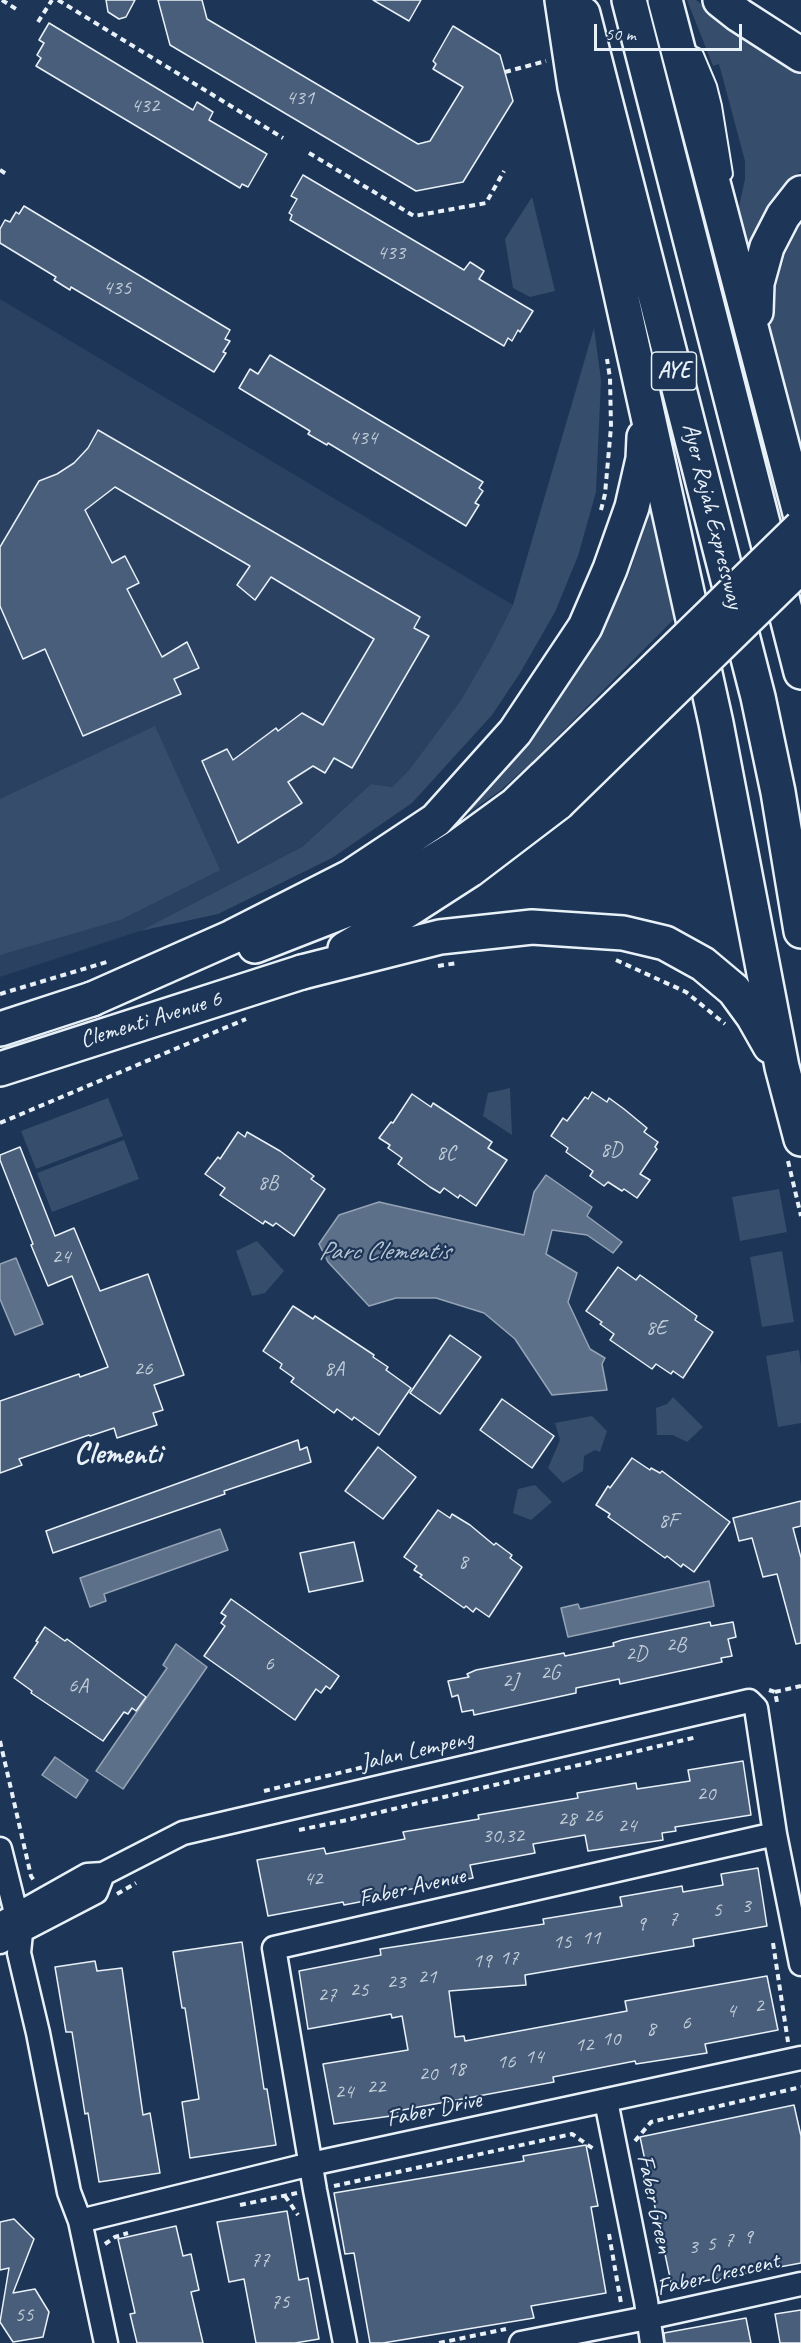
<!DOCTYPE html>
<html>
<head>
<meta charset="utf-8">
<style>
	body { margin:0 }
	#map { position:relative; width:801px; height:2343px; overflow:hidden; background:#1d3557; font-family:Caveat,sans-serif }
	canvas { display:block }
	.scale { position:absolute; left:594px; top:24px; width:148px; height:27px; box-sizing:border-box; border:3px solid #e8f1f8; border-top:0; padding-left:8px; font-size:18px; line-height:21px; white-space:nowrap; color:#e8f1f8; -webkit-text-stroke:4px #1d3557; paint-order:stroke }
</style>
</head>
<body>
<div id="map">
<canvas width="801" height="2343"></canvas>
<div class="scale">50 m</div>
</div>
<script>
const ctx = document.querySelector('canvas').getContext('2d');
ctx.lineJoin = 'round';
function fillPath(path, color) { ctx.fillStyle = color; ctx.fill(path, 'evenodd'); }
const poly = rows => new Path2D(rows.map(r => 'M' + r).join(''));
function strokePath(path, color, width, dash) { ctx.strokeStyle = color; ctx.lineWidth = width; ctx.lineCap = dash ? 'butt' : 'round'; ctx.setLineDash(dash || []); ctx.stroke(path); }
function label(font, color, halo, rows, align = 'center') {
  ctx.font = font + ' Caveat,sans-serif'; ctx.lineWidth = 4.5; ctx.setLineDash([]); ctx.textBaseline = 'middle'; ctx.strokeStyle = halo; ctx.fillStyle = color; for (const [text, x, y, turn = 0] of rows) {
    ctx.save(); ctx.translate(x, y); ctx.rotate((+turn || 0) * Math.PI / 180); ctx.textAlign = isNaN(turn) ? turn : align; if (halo) ctx.strokeText(text, 0, 0); ctx.fillText(text, 0, 0); ctx.restore();
  }
}
fillPath(poly([
	[0,299,513,605,491,648,461,700,409,770,392,787,371,784,302,847,140,931,0,977]
]), '#2a4162');
fillPath(poly([
	[687,0,696,0,730,29,801,74,801,171,788,182,769,207,745,254,738,225,739,207,745,179,745,161,719,64,713,66],
	[532,197,555,291,530,297,513,288,505,239],
	[801,223,801,460,770,333,773,293,785,255],
	[594,328,601,380,596,492,578,556,555,612,520,673,492,715,412,803,332,858,218,914,140,931,302,847,371,784,392,787,409,770,461,700,491,648,513,605],
	[651,501,675,618,535,759,501,790,445,829,596,638,627,580,647,522],
	[155,726,220,870,120,920,0,955,0,799],
	[510,1088,512,1135,483,1116,488,1093],
	[108,1098,123,1136,36,1169,21,1131],
	[124,1140,139,1179,52,1212,37,1173],
	[779,1189,787,1232,740,1241,732,1197],
	[257,1241,284,1271,265,1293,252,1296,236,1251],
	[782,1251,794,1322,762,1327,750,1257],
	[799,1350,801,1366,801,1423,778,1427,766,1356],
	[673,1397,703,1427,687,1442,673,1435,657,1435,656,1408,667,1404],
	[592,1416,607,1431,600,1452,595,1450,584,1456,583,1471,563,1483,548,1468,560,1440,555,1423],
	[535,1485,552,1502,531,1520,513,1513,518,1489]
]), '#374d6c');
const water = poly([
	[546,1175,592,1207,587,1216,622,1242,613,1253,587,1235,552,1230,546,1254,577,1273,568,1302,590,1349,605,1358,602,1364,607,1390,552,1395,515,1339,484,1313,436,1298,396,1298,369,1306,328,1262,319,1244,339,1215,379,1202,524,1235,534,1192,546,1175],
	[16,1258,43,1324,15,1335,0,1299,0,1264,16,1258],
	[220,1529,228,1550,104,1594,106,1601,90,1607,80,1578,220,1529],
	[709,1581,714,1606,568,1637,561,1608,578,1604,580,1609,709,1581],
	[176,1644,207,1667,123,1789,96,1771,167,1668,163,1665,176,1644],
	[55,1757,88,1780,76,1798,42,1775,55,1757]
]);
fillPath(water, '#5d7089');
strokePath(water, '#95a4b5', 1.5);
const building = poly([
	[106,0,135,0,126,17,119,19,108,12,106,0],
	[158,0,202,0,207,19,418,144,430,141,463,87,433,69,436,64,433,61,453,26,500,55,513,101,463,182,416,191,170,45,158,0],
	[373,0,421,0,409,21,373,0],
	[49,23,193,110,197,102,213,112,209,120,267,154,248,187,242,184,240,188,36,66,41,58,37,55,44,43,39,40,49,23],
	[303,175,464,270,470,262,484,271,479,279,533,311,520,332,518,330,512,341,508,338,504,346,290,220,292,215,289,213,297,199,291,196,303,175],
	[24,206,230,330,225,339,230,341,223,352,226,353,214,372,71,287,70,290,54,280,56,277,0,243,0,229,5,220,10,222,16,212,19,214,24,206],
	[270,355,483,482,479,488,483,491,475,503,479,505,466,526,328,443,327,445,308,434,310,431,239,388,250,369,258,374,270,355],
	[98,430,420,617,414,628,429,636,352,768,334,758,325,773,313,766,288,782,302,803,238,843,202,761,227,749,233,760,276,728,278,731,302,713,323,725,374,639,271,577,255,600,237,585,250,566,115,487,85,510,112,563,125,556,139,583,127,589,162,657,187,642,199,668,174,679,181,694,83,736,45,649,23,659,0,606,0,547,39,481,57,474,74,463,88,448,98,430],
	[592,1092,607,1102,609,1098,624,1109,647,1128,644,1132,658,1142,655,1147,657,1149,640,1174,650,1180,637,1198,624,1189,622,1191,608,1182,604,1186,590,1176,593,1171,566,1152,568,1148,551,1136,563,1118,567,1121,585,1097,588,1099,592,1092],
	[412,1094,431,1107,433,1103,492,1142,488,1148,507,1160,476,1206,460,1195,458,1198,444,1188,440,1193,430,1187,398,1164,402,1158,388,1148,390,1145,379,1138,391,1122,393,1123,412,1094],
	[238,1132,245,1137,247,1132,280,1151,314,1176,311,1179,325,1189,294,1236,276,1223,273,1226,265,1221,263,1224,220,1195,225,1188,205,1174,218,1157,220,1159,238,1132],
	[20,1147,55,1236,74,1228,100,1291,148,1274,184,1375,154,1385,163,1410,153,1413,157,1425,117,1438,114,1428,90,1436,89,1435,19,1459,22,1465,0,1473,0,1401,79,1374,80,1377,108,1367,72,1276,48,1286,31,1245,33,1244,0,1160,0,1155,20,1147],
	[618,1267,636,1280,640,1275,697,1316,695,1320,713,1332,683,1378,673,1371,671,1374,656,1364,652,1369,610,1340,614,1334,600,1324,602,1322,586,1311,618,1267],
	[293,1306,313,1319,315,1316,374,1355,373,1357,388,1367,386,1370,411,1388,379,1435,354,1417,352,1420,337,1409,334,1413,291,1382,294,1378,280,1368,282,1364,263,1351,293,1306],
	[450,1335,481,1357,440,1414,410,1393,450,1335],
	[502,1399,554,1436,532,1468,480,1430,502,1399],
	[298,1440,300,1450,307,1447,311,1462,224,1491,225,1494,53,1553,46,1531,298,1440],
	[378,1447,416,1477,383,1519,345,1491,378,1447],
	[632,1458,650,1470,651,1468,660,1473,662,1471,730,1522,694,1572,683,1564,681,1567,667,1556,665,1558,608,1517,610,1514,596,1505,608,1486,610,1488,632,1458],
	[801,1501,801,1526,793,1528,801,1558,801,1643,796,1644,777,1574,763,1577,752,1538,739,1541,733,1518,801,1501],
	[438,1510,450,1518,452,1514,470,1525,494,1545,496,1543,512,1555,510,1558,522,1567,489,1617,476,1608,473,1612,466,1606,464,1608,420,1577,422,1575,414,1570,417,1566,404,1557,438,1510],
	[354,1542,363,1581,309,1592,300,1553,354,1542],
	[231,1599,339,1676,330,1689,326,1686,321,1693,316,1689,295,1720,204,1656,225,1626,221,1623,226,1616,221,1613,231,1599],
	[710,1622,711,1626,733,1622,736,1637,728,1639,732,1656,721,1658,722,1662,620,1684,619,1679,576,1688,576,1693,474,1715,473,1710,462,1712,458,1695,452,1697,448,1681,469,1677,467,1674,476,1670,564,1653,565,1656,614,1646,613,1643,622,1640,710,1622],
	[45,1627,65,1641,67,1639,146,1697,136,1711,132,1708,128,1714,124,1712,103,1741,31,1693,32,1691,14,1678,38,1642,36,1641,45,1627],
	[743,1761,751,1815,675,1827,676,1831,662,1833,663,1840,588,1851,585,1835,533,1844,535,1853,470,1865,473,1878,400,1891,400,1894,344,1905,343,1902,268,1916,257,1860,324,1848,326,1854,405,1839,403,1832,479,1819,478,1815,578,1798,577,1793,636,1783,637,1789,690,1781,688,1770,743,1761],
	[758,1868,767,1926,693,1939,694,1946,525,1975,526,1985,449,1991,455,2037,464,2036,465,2041,627,2011,625,2001,767,1976,778,2030,705,2044,707,2053,636,2064,635,2061,553,2077,554,2082,397,2111,398,2115,334,2124,323,2064,408,2050,402,2016,392,2018,391,2014,308,2029,299,1971,381,1955,380,1949,544,1924,543,1919,622,1906,620,1897,682,1886,683,1892,723,1885,721,1874,758,1868],
	[242,1942,264,2089,267,2089,276,2145,190,2158,182,2102,199,2099,185,2008,182,2008,173,1952,242,1942],
	[95,1961,97,1971,122,1968,143,2115,150,2113,160,2173,99,2182,88,2113,85,2114,72,2032,66,2032,55,1967,95,1961],
	[794,2105,801,2136,801,2263,672,2287,640,2137,794,2105],
	[586,2145,598,2206,591,2207,606,2293,531,2306,534,2318,383,2343,370,2343,354,2253,345,2254,334,2193,524,2161,523,2156,586,2145],
	[287,2211,299,2280,308,2278,319,2339,295,2343,256,2343,244,2279,229,2282,217,2222,287,2211],
	[14,2219,34,2239,13,2293,35,2289,49,2312,43,2337,13,2342,0,2322,9,2268,0,2270,0,2222,14,2219],
	[176,2226,183,2256,191,2254,199,2290,191,2292,203,2343,137,2343,130,2314,135,2313,118,2239,176,2226],
	[801,2310,801,2343,780,2343,775,2314,801,2310],
	[746,2318,751,2343,665,2343,664,2333,746,2318]
]);
fillPath(building, '#495e7a');
strokePath(building, '#e8f1f8', 1.5);
const service = poly([
	[683,48,697,55,710,86,715,106,726,174]
]);
const minor = poly([
	[0,1849,21,1933,19,1953,38,2033,69,2192,80,2221,106,2343],
	[0,1924,87,1875,103,1874,183,1833,749,1701,756,1708,775,1834,801,1964],
	[0,1942,96,1892,103,1874],
	[606,2101,646,2301,652,2343],
	[80,2221,311,2164,801,2058],
	[345,2343,315,2190,274,1948,775,1834],
	[521,2343,647,2318,801,2284]
]);
const primary = poly([
	[0,1029,92,999],
	[0,1069,302,972]
]);
const motorway = poly([
	[562,0,575,87,716,723,782,1067,801,1139],
	[629,0,801,672],
	[665,0,801,517],
	[720,0,739,15,801,55],
	[583,14,758,697,778,792,801,931],
	[756,312,757,283,767,247,783,216,801,193],
	[255,946,365,903,457,847,516,804,544,777],
	[345,949,377,930,470,870,558,803],
	[302,972,440,937,532,927,623,933,665,943,703,964,734,990,753,1016,770,1046],
	[92,999,232,937,350,877,436,820,515,732,585,627,610,569,632,507,643,459,644,437]
]);
strokePath(service, '#e8f1f8', 16);
strokePath(minor, '#e8f1f8', 27);
strokePath(primary, '#e8f1f8', 38);
strokePath(motorway, '#e8f1f8', 38);
strokePath(poly([
	[2,0,16,9],
	[58,0,283,138],
	[38,22,52,0],
	[505,72,546,61],
	[309,153,414,216,486,203,504,171],
	[0,170,8,175],
	[601,510,605,494,611,427,610,378,607,359],
	[616,960,686,992,725,1024],
	[438,966,457,963],
	[0,994,107,962],
	[0,1123,246,1019],
	[788,1161,801,1216],
	[769,1690,775,1692,777,1702],
	[775,1692,801,1686],
	[0,1741,31,1876,35,1882],
	[264,1791,368,1766],
	[299,1830,347,1820,697,1737],
	[117,1894,136,1883],
	[773,1943,788,2042],
	[635,2141,651,2122,801,2087],
	[334,2186,572,2134,595,2150],
	[285,2196,298,2215],
	[240,2205,297,2193],
	[609,2234,621,2303],
	[105,2244,115,2237,128,2233],
	[439,2343,506,2329]
]), '#e8f1f8', 4, [6, 4.5]);
strokePath(service, '#1d3557', 12);
strokePath(minor, '#1d3557', 22);
strokePath(primary, '#1d3557', 33);
strokePath(motorway, '#1d3557', 33);
const motorwayBridge = poly([
	[544,777,801,527],
	[558,803,801,566]
]);
strokePath(motorwayBridge, '#e8f1f8', 38, []);
strokePath(motorwayBridge, '#1d3557', 33);
label('21px', '#c0ccd8', null, [
	["431",300,98],
	["432",145,106],
	["433",391,253],
	["435",117,288],
	["434",363,438],
	["8D",611,1150],
	["8C",446,1153],
	["8B",268,1183],
	["24",61,1257],
	["8E",656,1328],
	["26",143,1369],
	["8A",334,1369],
	["8F",668,1521],
	["8",463,1562],
	["2B",676,1645],
	["2D",636,1654],
	["6",269,1664],
	["2G",550,1673],
	["2J",510,1681],
	["6A",78,1686],
	["20",706,1794],
	["26",593,1816],
	["28",567,1819],
	["24",627,1826],
	["30,32",503,1836],
	["42",313,1879],
	["3",746,1906],
	["5",717,1910],
	["7",673,1919],
	["9",641,1924],
	["11",591,1938],
	["15",562,1942],
	["17",509,1958],
	["19",482,1961],
	["21",427,1977],
	["23",396,1982],
	["25",359,1990],
	["27",327,1995],
	["2",759,2006],
	["4",731,2011],
	["6",686,2023],
	["8",651,2029],
	["10",611,2039],
	["12",584,2045],
	["14",534,2057],
	["16",506,2062],
	["18",456,2069],
	["20",428,2074],
	["22",376,2087],
	["24",344,2092],
	["9",748,2237],
	["7",729,2240],
	["5",711,2244],
	["3",693,2247],
	["77",260,2260],
	["75",280,2302],
	["55",24,2315]
]);
for (const [x, y, w] of [
	[674,371,45]
]) { const box = new Path2D(); box.roundRect(x - w / 2, y - 19, w, 38, 4.5); ctx.fillStyle = '#1d3557'; ctx.fill(box); strokePath(box, '#e8f1f8', 1.5); }
label('bold 22px', '#e8f1f8', null, [
	["AYE",674,371]
]);
label('24px', '#e8f1f8', '#1d3557', [
	["Ayer Rajah Expressway",712,516,76],
	["Clementi Avenue 6",151,1020,-17],
	["Jalan Lempeng",417,1751,-13],
	["Faber Avenue",412,1888,-13],
	["Faber Drive",434,2110,-12],
	["Faber Green",654,2204,78],
	["Faber Crescent",718,2275,-13]
]);
label('italic 26px', '#b7c4d1', '#1d3557', [
	["Parc Clementis",384,1252]
]);
label('bold 30px', '#e8f1f8', '#1d3557', [
	["Clementi",118,1455]
]);
</script>
</body>
</html>
